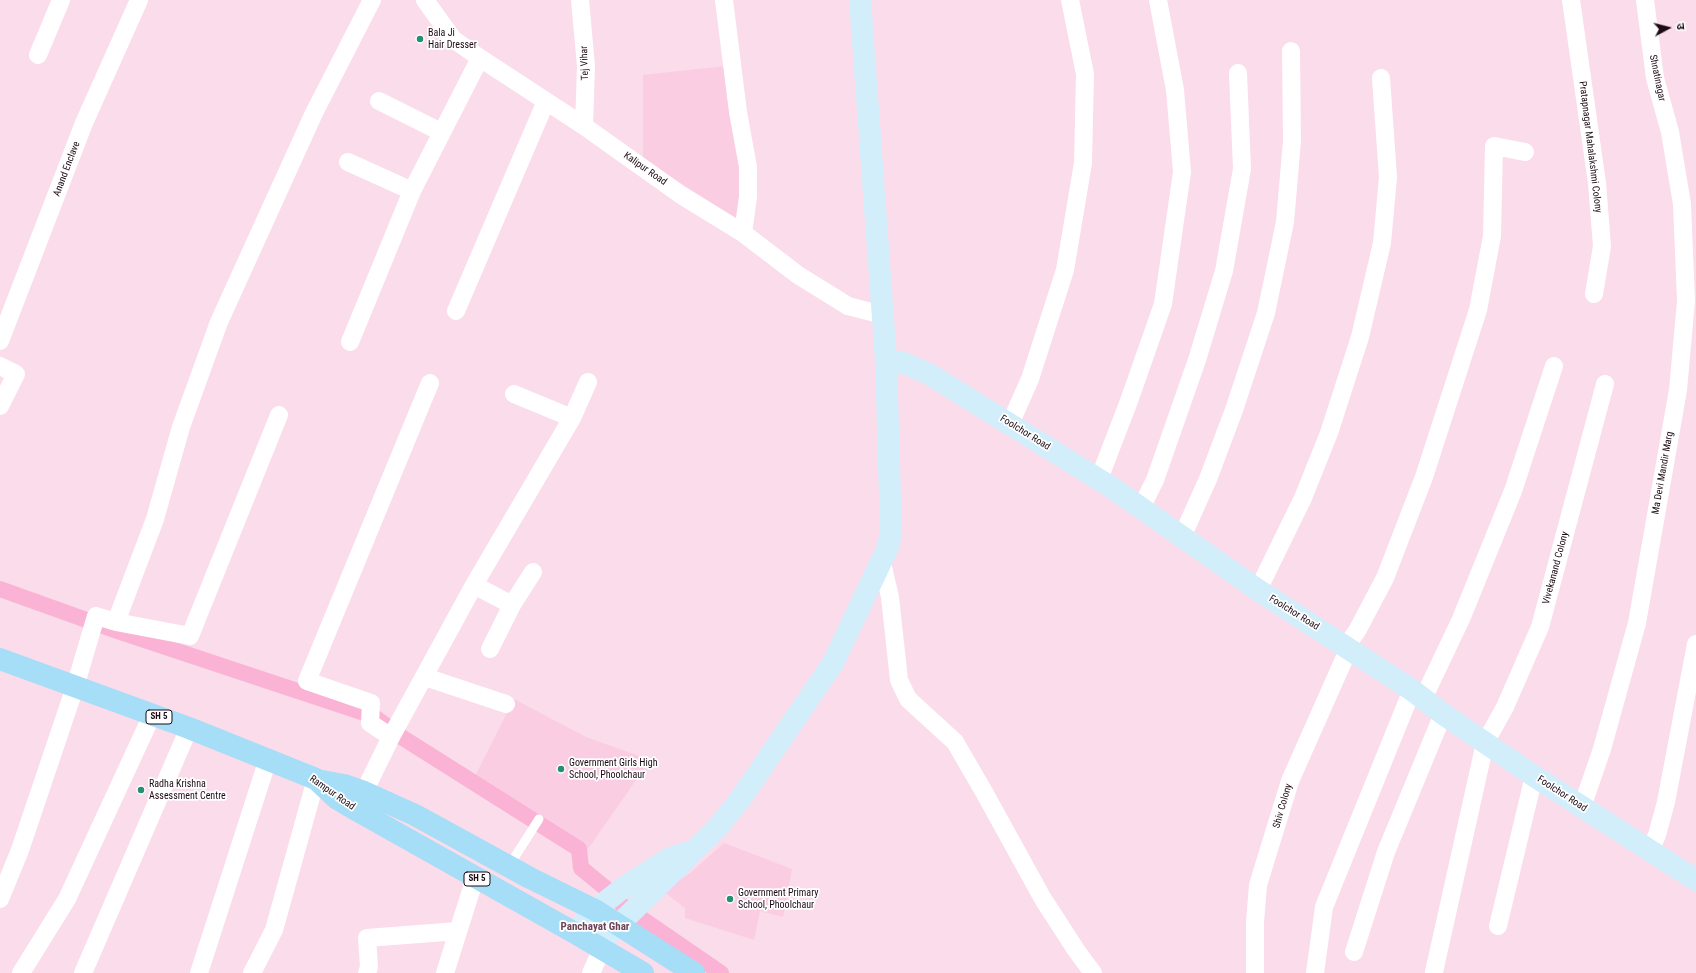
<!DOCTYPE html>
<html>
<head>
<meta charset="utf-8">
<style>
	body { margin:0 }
	#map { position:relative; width:1696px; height:973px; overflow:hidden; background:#fbdcea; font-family:"Roboto Condensed","Noto Sans Devanagari",sans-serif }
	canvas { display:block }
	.north { position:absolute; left:1648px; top:8px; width:40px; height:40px; -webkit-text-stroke:3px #fff; paint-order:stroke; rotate:83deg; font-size:11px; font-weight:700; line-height:16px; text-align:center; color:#1c0b14 }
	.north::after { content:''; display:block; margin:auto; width:14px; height:18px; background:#1c0b14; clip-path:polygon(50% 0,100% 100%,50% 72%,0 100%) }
</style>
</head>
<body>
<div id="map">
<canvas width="1696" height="973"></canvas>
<div class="north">उ</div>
</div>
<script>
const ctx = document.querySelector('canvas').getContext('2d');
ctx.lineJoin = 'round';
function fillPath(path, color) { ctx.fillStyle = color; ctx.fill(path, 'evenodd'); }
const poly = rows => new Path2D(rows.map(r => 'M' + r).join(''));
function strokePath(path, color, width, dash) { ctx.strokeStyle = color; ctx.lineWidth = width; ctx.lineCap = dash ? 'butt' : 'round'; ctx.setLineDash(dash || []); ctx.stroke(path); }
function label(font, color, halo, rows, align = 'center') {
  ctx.font = font + ' "Roboto Condensed",sans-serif'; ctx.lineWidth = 3.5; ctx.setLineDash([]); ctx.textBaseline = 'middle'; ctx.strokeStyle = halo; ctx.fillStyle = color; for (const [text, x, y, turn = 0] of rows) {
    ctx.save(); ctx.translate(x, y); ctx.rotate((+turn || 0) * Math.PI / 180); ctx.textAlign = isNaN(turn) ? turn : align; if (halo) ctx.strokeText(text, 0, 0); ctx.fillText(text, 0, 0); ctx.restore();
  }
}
fillPath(poly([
	[725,66,742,165,737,219,643,159,643,75],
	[514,699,586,737,650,760,588,849,474,778],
	[724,843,792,869,783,917,760,911,754,940,685,918,685,908,663,891,689,874]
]), '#fbcde2');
strokePath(poly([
	[0,589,120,632,373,716,403,738,579,849,581,868,609,891],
	[622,905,721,973]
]), '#fab2d5', 16);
strokePath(poly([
	[509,866,539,819]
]), '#fff', 9);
strokePath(poly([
	[425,0,453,39,480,58,584,126,681,195,743,233,798,275,848,306,883,315],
	[580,0,586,66,584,126],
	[724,0,738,112,748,167,748,197,743,233],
	[1571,0,1597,183,1602,246,1594,294],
	[38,55,61,0],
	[379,101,441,132],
	[348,162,412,191],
	[456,311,546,101],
	[0,341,84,123,139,0],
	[350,342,412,191,480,58],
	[0,366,16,374,0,406],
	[514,394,572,418],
	[1010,424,1030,379,1065,270,1083,163,1085,74,1070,0],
	[1099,479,1129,401,1163,304,1182,172,1175,90,1158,0],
	[1141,508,1155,480,1197,360,1224,271,1242,169,1238,73],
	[1182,537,1208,479,1234,410,1266,313,1285,222,1292,141,1291,51],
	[881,559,890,597,899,680,908,699,955,742,984,792,1043,899,1076,950,1093,973],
	[474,585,512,605],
	[1258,590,1303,498,1329,433,1360,337,1382,243,1388,177,1381,78],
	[116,622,190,636,279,415],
	[1346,646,1357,631,1385,578,1424,477,1478,310,1492,236,1494,146,1525,152],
	[490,649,512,605,533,572],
	[425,677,506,704],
	[1423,699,1461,619,1513,491,1554,366],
	[391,737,370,723,371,703,307,681,430,383],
	[364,792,391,737,474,585,572,418,588,382],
	[1582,807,1602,749,1637,623,1678,390,1686,301,1682,204,1670,132,1655,78,1645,0],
	[1650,851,1657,835,1666,802,1696,644],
	[0,899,20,850,75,687,96,616,116,622,155,519,181,427,219,322,314,113,372,0],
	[1498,926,1534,776],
	[1354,952,1386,852,1443,714],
	[1434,972,1485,743,1505,707,1540,627,1605,384],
	[21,973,67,899,152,715],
	[83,973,189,728],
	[199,973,268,759],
	[252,973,274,930,316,779],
	[367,973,369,967,367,938,458,931],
	[445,973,475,878],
	[591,973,602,949],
	[1255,973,1255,922,1258,885,1290,781,1349,648],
	[1315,973,1324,907,1412,690]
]), '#fff', 18);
strokePath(poly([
	[886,360,904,363,929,374,1111,487,1258,590,1412,690,1443,714,1534,776,1696,880],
	[575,933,595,910,624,887,670,858,686,853],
	[597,946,718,827,741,798,833,663,888,547,891,532,886,360,860,0]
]), '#d2eefb', 22);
strokePath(poly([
	[0,659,189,728,316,779,336,798,356,810,575,933,643,973],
	[317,780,344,785,364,792,415,815,530,878,595,910,694,973]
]), '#a6def7', 22);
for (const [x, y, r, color] of [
	[420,39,4,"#239171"],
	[561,769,4,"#239171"],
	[141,790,4,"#239171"],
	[730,899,4,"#239171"]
]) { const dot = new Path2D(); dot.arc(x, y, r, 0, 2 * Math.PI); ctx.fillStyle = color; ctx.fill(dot); strokePath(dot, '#fff', 1.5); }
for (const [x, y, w] of [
	[159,717,26],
	[477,879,26]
]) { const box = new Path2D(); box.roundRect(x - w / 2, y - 7, w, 14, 3); ctx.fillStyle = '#fff'; ctx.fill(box); strokePath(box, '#1c0b14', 1); }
label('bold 9px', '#1c0b14', null, [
	["SH 5",159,717],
	["SH 5",477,879]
]);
label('10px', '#1c0b14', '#fff', [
	["Bala Ji",428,33],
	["Hair Dresser",428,45],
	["Government Girls High",569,763],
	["School, Phoolchaur",569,775],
	["Radha Krishna",149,784],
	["Assessment Centre",149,796],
	["Government Primary",738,893],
	["School, Phoolchaur",738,905]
], 'left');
label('10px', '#1c0b14', '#fff', [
	["Tej Vihar",585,63,-92],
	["Shnatinagar",1657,78,78],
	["Pratapnagar Mahalakshmi Colony",1590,147,83],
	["Anand Enclave",67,169,-69],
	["Kalipur Road",645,169,35],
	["Foolchor Road",1025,433,32],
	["Ma Devi Mandir Marg",1663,473,-80],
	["Vivekanand Colony",1556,568,-75],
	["Foolchor Road",1294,613,32],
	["Rampur Road",332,793,35],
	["Foolchor Road",1562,794,33],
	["Shiv Colony",1283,806,-74]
]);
label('bold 11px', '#6b4257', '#fff', [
	["Panchayat Ghar",595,927]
]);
</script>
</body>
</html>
